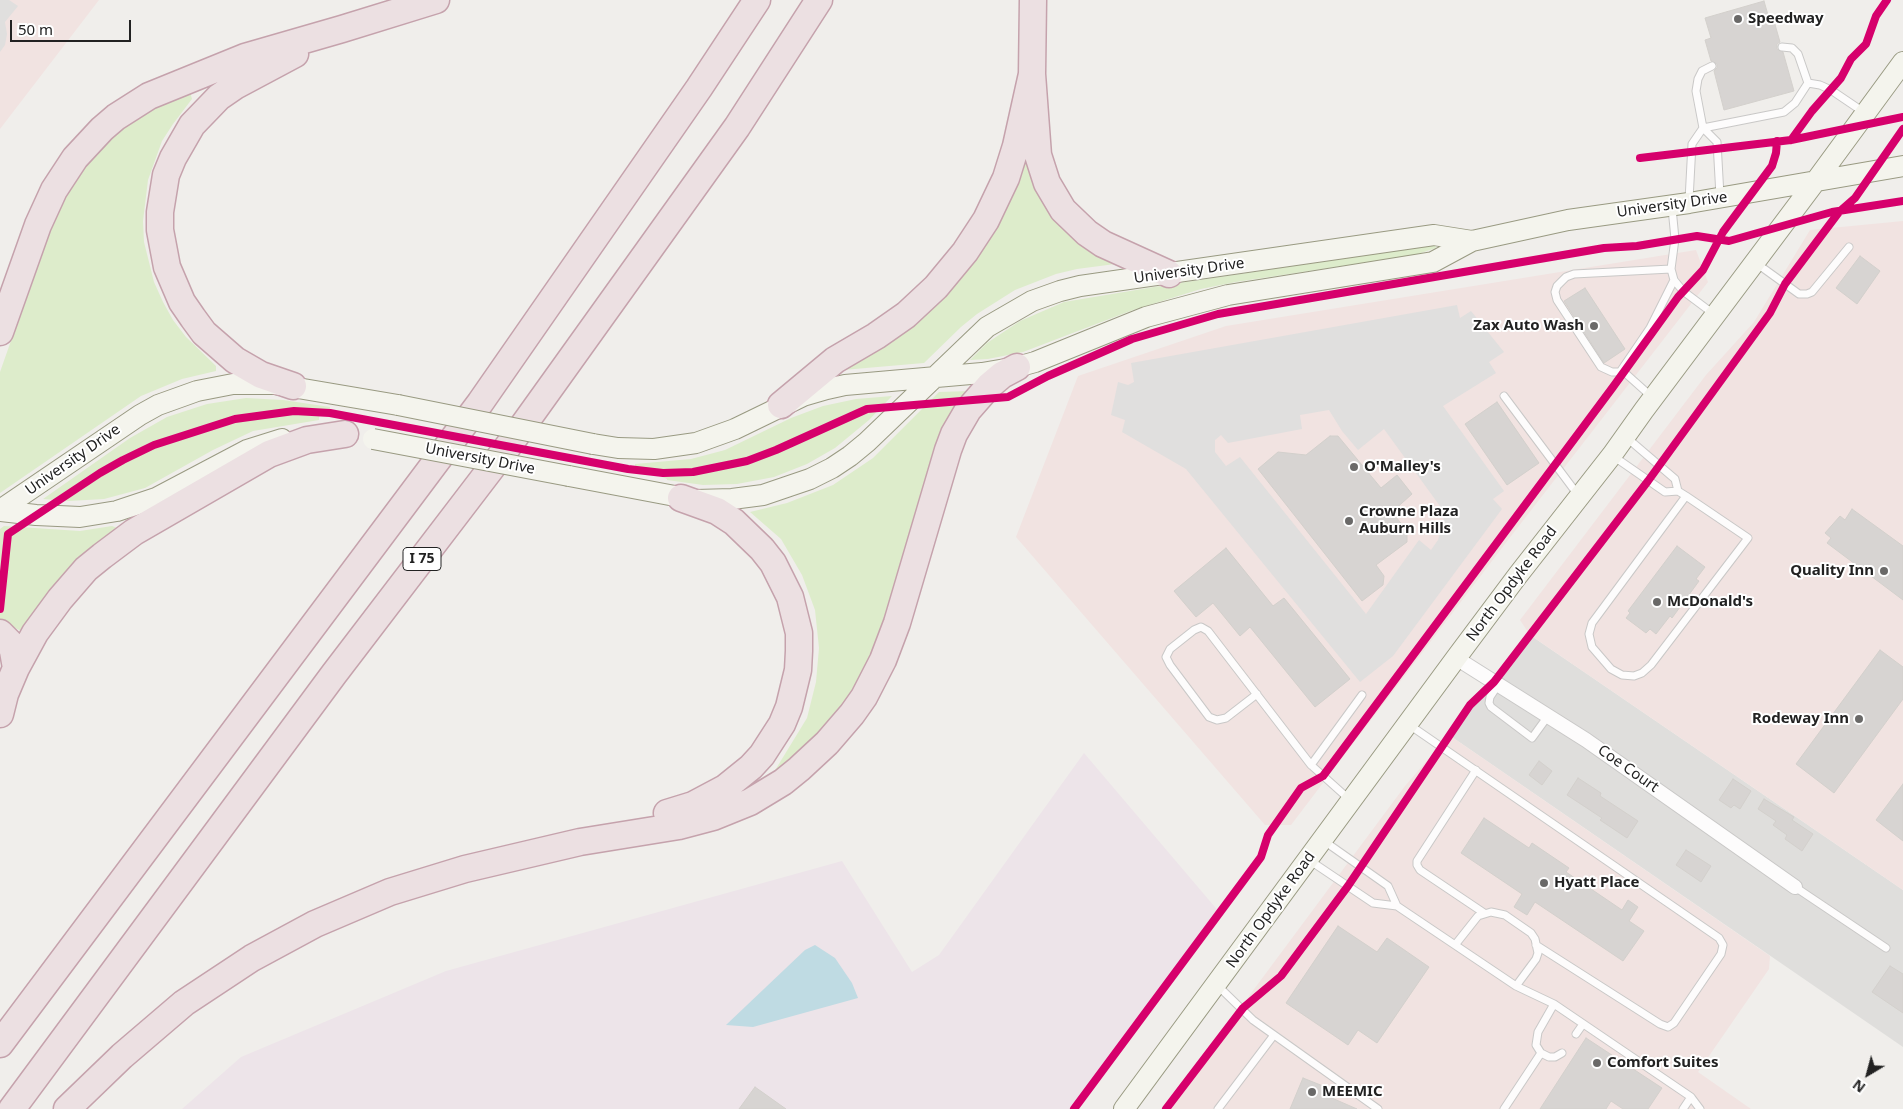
<!DOCTYPE html>
<html>
<head>
<meta charset="utf-8">
<style>
	body { margin:0 }
	#map { position:relative; width:1903px; height:1109px; overflow:hidden; background:#f0eeeb; font-family:"Noto Sans",sans-serif }
	canvas { display:block }
	.north { position:absolute; left:1843px; top:1049px; width:50px; height:50px; -webkit-text-stroke:4px #fff; paint-order:stroke; rotate:217deg; font-size:14px; font-weight:700; line-height:20px; text-align:center; color:#222 }
	.north::after { content:''; display:block; margin:auto; width:18px; height:22px; background:#222; clip-path:polygon(50% 0,100% 100%,50% 72%,0 100%) }
	.scale { position:absolute; left:10px; top:20px; width:121px; height:22px; box-sizing:border-box; border:2px solid #222; border-top:0; padding-left:6px; font-size:15px; line-height:18px; white-space:nowrap; color:#222; -webkit-text-stroke:4px #fff; paint-order:stroke }
</style>
</head>
<body>
<div id="map">
<canvas width="1903" height="1109"></canvas>
<div class="north">N</div>
<div class="scale">50 m</div>
</div>
<script>
const ctx = document.querySelector('canvas').getContext('2d');
ctx.lineJoin = 'round';
function fillPath(path, color) { ctx.fillStyle = color; ctx.fill(path, 'evenodd'); }
const poly = rows => new Path2D(rows.map(r => 'M' + r).join(''));
function strokePath(path, color, width, dash) { ctx.strokeStyle = color; ctx.lineWidth = width; ctx.lineCap = dash ? 'butt' : 'round'; ctx.setLineDash(dash || []); ctx.stroke(path); }
function label(font, color, halo, rows, align = 'center') {
  ctx.font = font + ' "Noto Sans",sans-serif'; ctx.lineWidth = 4; ctx.setLineDash([]); ctx.textBaseline = 'middle'; ctx.strokeStyle = halo; ctx.fillStyle = color; for (const [text, x, y, turn = 0] of rows) {
    ctx.save(); ctx.translate(x, y); ctx.rotate((+turn || 0) * Math.PI / 180); ctx.textAlign = isNaN(turn) ? turn : align; if (halo) ctx.strokeText(text, 0, 0); ctx.fillText(text, 0, 0); ctx.restore();
  }
}
fillPath(poly([
	[1530,635,1903,890,1903,1047,1449,735]
]), '#dfdedc');
fillPath(poly([
	[0,0,99,0,0,129],
	[1903,221,1903,890,1530,635,1520,620,1706,375,1754,322,1810,230],
	[1696,250,1708,282,1508,540,1291,825,1265,825,1016,537,1078,376,1226,326],
	[1449,735,1770,956,1769,969,1698,1072,1751,1109,1165,1109,1405,786]
]), '#f1e3e1');
fillPath(poly([
	[1084,753,1220,913,1075,1109,182,1109,241,1057,446,971,842,861,912,972,939,955]
]), '#ede4e9');
fillPath(poly([
	[190,92,192,99,173,124,162,141,148,180,143,221,144,242,154,282,163,302,173,320,186,337,216,366,216,371,182,379,141,396,0,493,0,372,50,230,65,197,85,166,111,139,124,127,155,108],
	[1023,161,1029,161,1115,264,1077,269,1056,274,1015,290,977,314,961,327,924,363,843,370,874,350],
	[1435,245,1436,248,1415,255,1236,282,1201,289,1133,310,1023,352,988,359,970,360,987,343,1020,321,1064,302,1166,285],
	[970,391,862,683,810,748,774,772,807,718,816,682,819,648,815,610,802,575,781,539,750,512,787,503,833,485,873,458,939,392],
	[892,396,869,420,835,448,807,464,774,477,737,484,703,485,667,480,667,479,635,466,635,464,691,459,725,450,791,418,823,406,856,399],
	[246,398,283,400,330,407,330,409,319,417,319,420,253,431,213,450,145,488,104,499,69,501,43,499,130,438,167,417,207,404],
	[4,526,80,531,112,526,117,528,116,531,23,632,0,620,0,529]
]), '#ddeccb');
fillPath(poly([
	[0,0,9,0,18,6,5,22,7,34,5,45,0,52],
	[1457,305,1460,318,1471,311,1504,352,1489,362,1496,373,1443,406,1504,491,1493,499,1502,509,1393,656,1360,682,1186,469,1122,432,1125,420,1111,415,1118,382,1128,385,1134,382,1131,363],
	[1329,410,1342,431,1358,450,1384,429,1445,513,1438,540,1431,550,1419,540,1366,614,1240,457,1226,466,1215,452,1215,440,1221,435,1228,443,1302,429,1300,415]
]), '#e0dfde');
fillPath(poly([
	[815,945,835,958,852,983,858,998,753,1027,726,1025,805,950]
]), '#bfdbe3');
const building = poly([
	[1764,1,1770,22,1774,21,1780,42,1777,44,1777,49,1783,52,1794,91,1724,110,1714,71,1717,68,1717,64,1711,61,1705,40,1711,38,1705,18,1764,1],
	[1860,256,1880,271,1857,304,1836,288,1860,256],
	[1585,288,1625,349,1604,363,1564,301,1585,288],
	[1497,402,1539,463,1507,485,1465,424,1497,402],
	[1330,436,1338,436,1381,488,1397,475,1412,494,1392,512,1407,531,1407,542,1376,565,1384,576,1383,585,1362,601,1258,469,1278,452,1306,455,1330,436],
	[1852,509,1903,546,1903,600,1827,543,1831,538,1825,533,1840,516,1845,520,1852,509],
	[1677,546,1705,567,1696,579,1699,581,1672,618,1670,616,1656,634,1650,629,1646,633,1626,618,1630,613,1628,611,1677,546],
	[1226,548,1273,606,1284,598,1350,679,1315,707,1250,627,1240,636,1213,603,1196,617,1174,591,1226,548],
	[1880,650,1903,667,1903,699,1834,793,1796,764,1880,650],
	[1539,761,1552,771,1542,785,1529,775,1539,761],
	[1578,778,1601,793,1600,796,1638,821,1627,838,1600,820,1602,818,1567,795,1578,778],
	[1733,779,1751,791,1740,809,1734,805,1731,808,1719,800,1733,779],
	[1903,784,1903,841,1876,820,1903,784],
	[1764,799,1794,817,1792,820,1813,834,1802,851,1785,839,1787,835,1773,825,1776,821,1758,809,1764,799],
	[1484,818,1529,848,1532,843,1569,868,1566,872,1622,910,1628,900,1638,907,1629,921,1644,931,1623,961,1535,902,1527,915,1514,907,1522,894,1461,853,1484,818],
	[1686,850,1711,866,1701,882,1676,865,1686,850],
	[1338,926,1377,952,1387,938,1429,967,1377,1043,1358,1030,1348,1045,1286,1003,1338,926],
	[1890,966,1903,974,1903,1013,1872,992,1890,966],
	[1586,1038,1662,1088,1648,1109,1623,1109,1611,1101,1606,1109,1540,1109,1586,1038],
	[1303,1078,1328,1088,1325,1095,1357,1109,1290,1109,1303,1078],
	[755,1087,786,1109,739,1109,755,1087]
]);
fillPath(building, '#d7d4d2');
strokePath(building, '#d3d0cc', 1);
const service = poly([
	[1782,47,1792,48,1798,54,1808,83],
	[1720,196,1717,142,1703,128,1784,112,1795,103,1808,83,1820,85,1831,90,1865,113],
	[1689,200,1692,144,1703,128,1696,91,1698,79,1702,71,1712,66],
	[1672,208,1675,239,1671,269,1674,280,1683,291,1715,315],
	[1756,263,1799,294,1807,294,1812,292,1849,247],
	[1620,372,1650,328,1674,280],
	[1504,396,1578,495],
	[1653,398,1624,372,1612,372,1601,367,1557,300,1555,292,1557,286,1566,277,1574,274,1671,269],
	[1626,437,1675,479,1678,491],
	[1613,456,1665,492,1678,491,1686,496,1748,538,1651,665,1642,673,1634,676,1622,675,1611,669,1592,647,1589,634,1592,623,1686,496],
	[1498,685,1490,697,1489,703,1491,707,1532,738,1548,716],
	[1257,694,1226,718,1217,720,1209,717,1170,665,1166,657,1170,649,1194,630,1201,627,1208,631,1311,765],
	[1408,724,1719,938,1723,945,1721,954,1674,1023,1668,1027,1660,1024,1536,945],
	[1476,770,1417,861,1417,865,1420,870,1484,913],
	[1350,800,1311,765,1362,695],
	[1324,841,1388,886,1397,906],
	[1309,860,1373,903,1397,906,1516,986,1554,1004,1691,1097,1683,1109],
	[1795,887,1886,948],
	[1455,945,1478,916,1491,912,1505,915,1531,933,1535,939,1538,953,1536,959,1516,986],
	[1217,985,1253,1020,1378,1109],
	[1576,1034,1583,1024],
	[1541,1053,1549,1057,1555,1057,1562,1053],
	[1691,1097,1700,1109],
	[1218,1109,1274,1035],
	[1504,1109,1541,1053,1536,1045,1538,1032,1554,1004]
]);
const minor = poly([
	[1456,658,1586,740,1795,887]
]);
const secondary = poly([
	[593,444,618,448,654,449,696,443,735,429,803,396,827,389,845,385,982,373,1017,367,1035,362,1146,317,1228,295,1433,262,1472,241,1568,220,1689,203,1903,166],
	[569,476,696,500,732,499,763,495,810,479,832,468,850,456,867,442,987,327,1032,301,1060,291,1080,286,1434,235,1472,241],
	[0,510,140,415,158,405,197,391,233,384,274,384,398,405],
	[0,511,36,515,80,517,117,511,156,498,247,450,282,439],
	[1124,1109,1456,658,1518,575,1612,455,1644,410,1815,182,1903,62]
]);
const motorway = poly([
	[1033,0,1032,74,1038,155,1047,183,1063,210,1087,233,1103,244,1169,274],
	[0,332,38,225,54,190,75,158,102,129,116,117,149,96,245,57,342,29,436,0],
	[293,386,261,375,235,360,204,333,193,318,182,302,167,267,160,230,160,212,166,175,173,158,192,125,219,97,235,86,295,54],
	[781,405,835,360,876,336,906,315,936,287,965,252,986,220,1006,178,1016,146,1032,74],
	[0,633,10,643,13,651,16,668],
	[0,714,5,694,16,668,35,633,60,599,86,569,102,556,134,532,269,454,307,440,345,434],
	[667,813,693,805,725,788,751,767,762,755,782,724,789,707,798,670,799,651,799,633,790,597,773,563,762,549,734,522,717,511,681,498],
	[0,1044,480,403,699,88,757,0],
	[12,1109,334,674,512,441,737,127,819,0],
	[67,1109,122,1056,184,1003,252,958,315,924,390,892,465,869,580,842,679,826,713,817,750,802,783,782,799,769,827,743,852,714,864,697,883,660,897,623,948,450,954,434,968,410,989,386,1002,375,1017,367]
]);
strokePath(service, '#c9c8c7', 9);
strokePath(minor, '#c9c8c7', 16);
strokePath(secondary, '#999a82', 22);
strokePath(motorway, '#c5a2ac', 29);
strokePath(service, '#fdfcfc', 7);
strokePath(minor, '#fdfcfc', 14);
strokePath(secondary, '#f4f4ed', 20);
strokePath(motorway, '#ece0e2', 26);
const secondaryBridge = poly([
	[398,405,593,444],
	[373,439,569,476]
]);
strokePath(secondaryBridge, '#999a82', 22, []);
strokePath(secondaryBridge, '#f4f4ed', 20);
strokePath(poly([
	[1791,140,1812,111,1841,78,1851,59,1866,44,1876,16,1887,0],
	[1640,158,1791,140,1903,117],
	[0,609,8,534,100,473,123,460,154,445,235,419,294,411,330,413,628,469,663,473,693,472,747,461,776,450,867,409,1008,397,1048,376,1132,339,1218,314,1604,248,1637,246,1697,236,1729,241,1832,212,1903,201],
	[1074,1109,1261,857,1268,835,1301,788,1323,776,1613,387,1678,297,1703,270,1723,232,1772,166,1776,153,1777,141],
	[1166,1109,1243,1008,1281,976,1348,886,1470,705,1494,682,1648,481,1770,313,1785,284,1839,212,1855,198,1903,129]
]), '#d6006c', 8);
for (const [x, y, r, color] of [
	[1738,19,5,"#6a6968"],
	[1594,326,5,"#6a6968"],
	[1354,467,5,"#6a6968"],
	[1349,521,5,"#6a6968"],
	[1884,571,5,"#6a6968"],
	[1657,602,5,"#6a6968"],
	[1859,719,5,"#6a6968"],
	[1544,883,5,"#6a6968"],
	[1597,1063,5,"#6a6968"],
	[1312,1092,5,"#6a6968"]
]) { const dot = new Path2D(); dot.arc(x, y, r, 0, 2 * Math.PI); ctx.fillStyle = color; ctx.fill(dot); strokePath(dot, '#fff', 2); }
for (const [x, y, w] of [
	[422,559,38]
]) { const box = new Path2D(); box.roundRect(x - w / 2, y - 11.5, w, 23, 4); ctx.fillStyle = '#fff'; ctx.fill(box); strokePath(box, '#222', 1); }
label('bold 14px', '#222', null, [
	["I 75",422,559]
]);
label('bold 15px', '#222', '#fff', [
	["Speedway",1748,19],
	["Zax Auto Wash",1584,326,"right"],
	["O'Malley's",1364,467],
	["Crowne Plaza",1359,512],
	["Auburn Hills",1359,529],
	["Quality Inn",1874,571,"right"],
	["McDonald's",1667,602],
	["Rodeway Inn",1849,719,"right"],
	["Hyatt Place",1554,883],
	["Comfort Suites",1607,1063],
	["MEEMIC",1322,1092]
], 'left');
label('15px', '#222', '#fff', [
	["University Drive",1672,205,-8],
	["University Drive",1189,271,-8],
	["University Drive",480,459,11],
	["University Drive",73,460,-35],
	["North Opdyke Road",1512,584,-53],
	["Coe Court",1628,769,35],
	["North Opdyke Road",1271,910,-54]
]);
</script>
</body>
</html>
